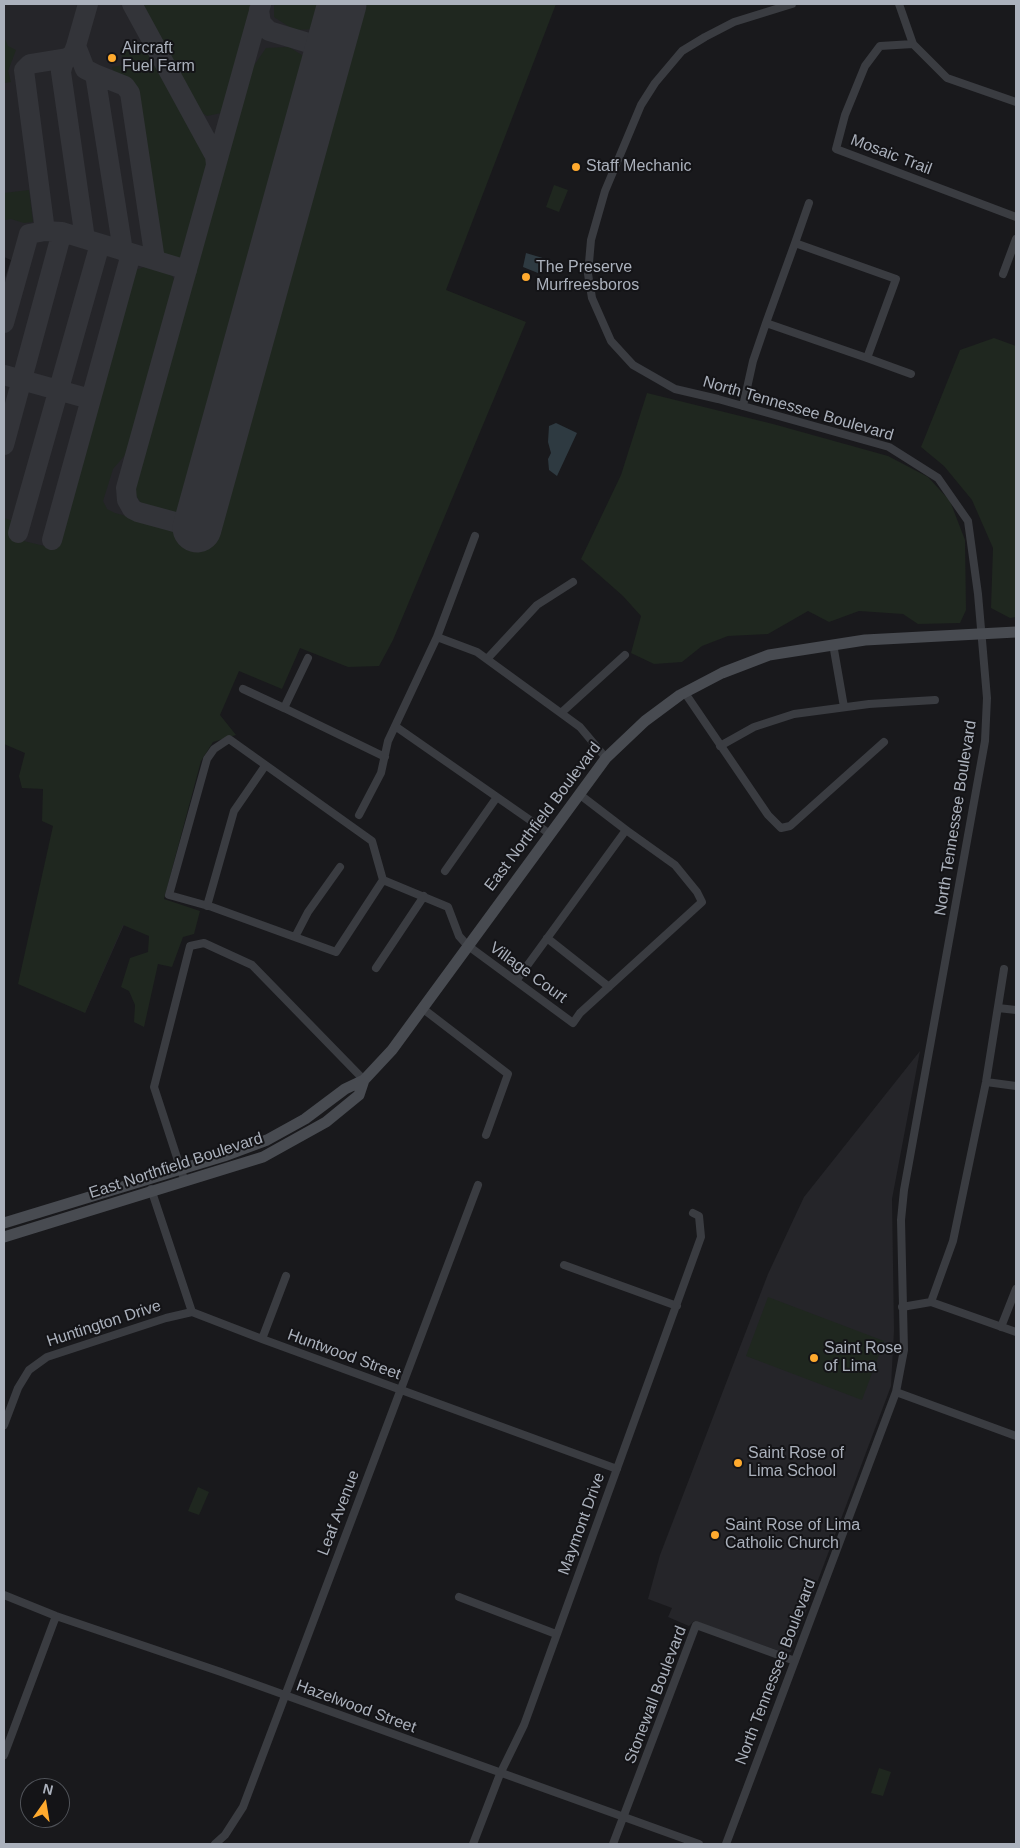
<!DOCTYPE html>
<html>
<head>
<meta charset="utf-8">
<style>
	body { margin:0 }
	#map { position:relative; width:1020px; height:1848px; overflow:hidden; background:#19191c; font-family:Arial,sans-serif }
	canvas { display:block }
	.frame { position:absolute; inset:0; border:5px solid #abb1bc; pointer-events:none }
	.north { position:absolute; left:20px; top:1778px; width:50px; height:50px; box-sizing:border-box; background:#141417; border:1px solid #505359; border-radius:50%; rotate:13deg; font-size:14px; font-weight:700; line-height:20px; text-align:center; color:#abb1bc }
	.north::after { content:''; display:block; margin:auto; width:18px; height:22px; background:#ffaa2e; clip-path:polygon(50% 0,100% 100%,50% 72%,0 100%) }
</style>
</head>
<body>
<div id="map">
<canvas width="1020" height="1848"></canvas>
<div class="frame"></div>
<div class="north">N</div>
</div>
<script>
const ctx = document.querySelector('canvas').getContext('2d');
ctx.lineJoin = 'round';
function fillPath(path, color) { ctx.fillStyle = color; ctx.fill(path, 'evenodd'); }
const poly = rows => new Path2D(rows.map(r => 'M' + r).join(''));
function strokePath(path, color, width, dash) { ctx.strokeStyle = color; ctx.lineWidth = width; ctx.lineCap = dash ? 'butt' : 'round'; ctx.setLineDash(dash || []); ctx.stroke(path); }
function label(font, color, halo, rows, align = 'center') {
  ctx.font = font + ' Arial,sans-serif'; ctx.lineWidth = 4; ctx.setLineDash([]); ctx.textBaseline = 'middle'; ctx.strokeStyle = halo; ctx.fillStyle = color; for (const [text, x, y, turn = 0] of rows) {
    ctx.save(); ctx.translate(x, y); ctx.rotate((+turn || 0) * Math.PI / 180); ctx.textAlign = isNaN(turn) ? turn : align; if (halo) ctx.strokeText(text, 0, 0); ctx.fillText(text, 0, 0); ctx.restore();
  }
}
fillPath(poly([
	[4,4,454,4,257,624,85,1013,73,765,4,733,4,281,11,260,4,257],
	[920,1051,892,1199,894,1330,891,1386,791,1652,785,1653,694,1621,689,1626,668,1617,672,1608,648,1599,660,1555,768,1274,804,1197]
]), '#252529');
fillPath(poly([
	[143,4,254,4,226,105,221,113,207,116,198,110,157,40],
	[274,4,326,4,319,29,294,30,274,17],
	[360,4,556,4,446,290,526,322,393,640,379,666,348,667,300,648,282,689,239,671,220,715,236,735,213,742,201,761,164,899,200,911,194,934,183,937,172,967,158,964,144,1027,134,1022,135,1005,129,991,121,987,130,958,148,952,149,936,123,925,85,1013,18,984,53,826,42,821,43,789,22,788,19,776,25,753,4,744,4,518,13,521,15,524,11,538,57,549,133,271,150,265,170,272,176,283,175,291,132,447,113,469,103,501,107,509,115,513,213,539],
	[4,37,8,46,16,50,8,71,11,82,4,83],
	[132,45,150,53,207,154,209,163,187,251,179,258,171,260,164,255,159,247,136,87,115,76,112,67,124,65,120,48],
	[289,47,310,60,186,508,174,515,145,509,133,491,246,77,266,48],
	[554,185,568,190,559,212,546,207],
	[29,190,33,222,24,223,11,219,4,220,4,193],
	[994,338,1016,346,1016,617,1010,618,991,608,993,548,972,500,944,466,921,447,960,350],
	[647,393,773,424,888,456,928,477,950,501,965,540,966,610,960,623,918,624,903,614,859,611,829,622,808,611,768,634,728,636,702,646,682,662,654,664,631,653,641,616,623,596,581,559,621,475],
	[768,1297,884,1341,862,1400,746,1356],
	[198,1487,209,1492,199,1515,188,1511],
	[879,1768,891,1772,883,1796,871,1793]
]), '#1f271f');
fillPath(poly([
	[526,253,546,259,538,273,523,267],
	[556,423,577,433,557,476,549,470,548,459,551,453,548,442,549,426]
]), '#2e3a41');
strokePath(poly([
	[132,4,215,156,216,165],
	[259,10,261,23,269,31,312,44,325,42,331,35,336,25],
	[312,44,322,53,325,65],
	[76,46,88,4],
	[67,58,63,64,61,72,85,239,187,270],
	[95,74,125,86,130,93,155,260],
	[85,239,62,232,45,231,24,70,30,64,67,58,73,54,76,46,85,69,95,74,123,251],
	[4,323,29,234,45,231],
	[4,375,90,399],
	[4,445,62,232],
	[197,528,138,512,132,509,127,500,126,488,261,4],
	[18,533,100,244],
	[52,540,131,254]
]), '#333439', 20);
strokePath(poly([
	[197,528,342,4]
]), '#333439', 49);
strokePath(poly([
	[899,4,913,44,947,78,1016,102],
	[913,44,880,46,865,66,845,115,836,149,1016,217],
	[795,243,809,203],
	[1003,274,1016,239],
	[867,358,911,374],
	[743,406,753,361,766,323,795,243,896,279,867,358,766,323],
	[437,637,477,652,580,727,606,758],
	[833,644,844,707],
	[308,658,284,708,385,757],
	[487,659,537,605,573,582],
	[243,689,284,708],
	[685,693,768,815,781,828,790,826,884,742],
	[561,713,625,655],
	[395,726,550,834],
	[720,746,754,727,794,714,869,704,935,700],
	[359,815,381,773,388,741,437,637,475,536],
	[445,871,497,797],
	[383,880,336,952,212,907,169,895,207,759,214,749,229,739,372,841,383,880,448,907,459,936,467,945,573,1023,580,1013,702,902,697,892,675,865,626,830],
	[207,906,234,811,265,766],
	[295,937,308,912,340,867],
	[547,938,609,987],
	[376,968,424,896],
	[516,981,626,830,579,794],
	[422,1008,508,1074,486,1135],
	[998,1008,1016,1010],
	[986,1082,1016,1086],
	[185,1182,154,1087,190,946,204,943,252,965,364,1080],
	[151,1189,192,1312,262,1339,617,1469],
	[564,1265,677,1306],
	[931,1302,1016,1332],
	[902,1307,931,1302,953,1241,986,1082,1004,969],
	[1001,1327,1016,1289],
	[262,1339,286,1276],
	[896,1392,1016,1436],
	[4,1425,18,1388,29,1370,47,1357,166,1318,192,1312],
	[4,1595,56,1616,221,1672,699,1844],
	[459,1597,556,1634],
	[4,1755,56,1616],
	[215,1844,225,1835,243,1807,478,1185],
	[473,1844,500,1774,524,1725,701,1237,699,1216,693,1213],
	[613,1844,696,1625,795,1661],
	[726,1844,896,1392,904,1350,901,1220,904,1190,985,741,987,698,978,594,968,521,938,478,889,447,718,399,675,389,633,365,611,341,592,298,588,274,591,240,605,191,641,105,655,83,682,51,705,37,734,22,792,4]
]), '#3a3c41', 8);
strokePath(poly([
	[4,1223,224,1156,267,1140,305,1119,345,1089,364,1080],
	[4,1237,263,1157,326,1122,359,1095,364,1080,392,1050,606,758,645,721,680,695,722,673,769,655,865,640,1016,632]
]), '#484b51', 11);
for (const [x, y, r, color] of [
	[112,58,5,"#ffaa2e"],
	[576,167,5,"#ffaa2e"],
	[526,277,5,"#ffaa2e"],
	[814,1358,5,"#ffaa2e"],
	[738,1463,5,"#ffaa2e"],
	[715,1535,5,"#ffaa2e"]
]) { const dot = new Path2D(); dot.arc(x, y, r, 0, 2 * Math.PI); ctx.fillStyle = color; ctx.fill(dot); strokePath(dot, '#141417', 2); }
label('16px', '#abb1bc', '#141417', [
	["Aircraft",122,49],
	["Fuel Farm",122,67],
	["Staff Mechanic",586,167],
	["The Preserve",536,268],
	["Murfreesboros",536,286],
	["Saint Rose",824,1349],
	["of Lima",824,1367],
	["Saint Rose of",748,1454],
	["Lima School",748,1472],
	["Saint Rose of Lima",725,1526],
	["Catholic Church",725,1544]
], 'left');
label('16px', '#abb1bc', '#141417', [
	["Mosaic Trail",891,155,21],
	["North Tennessee Boulevard",798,409,16],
	["East Northfield Boulevard",543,817,-53],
	["North Tennessee Boulevard",956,818,-81],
	["Village Court",528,973,36],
	["East Northfield Boulevard",176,1166,-18],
	["Huntington Drive",104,1324,-18],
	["Huntwood Street",344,1355,20],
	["Leaf Avenue",339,1513,-69],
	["Maymont Drive",582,1524,-70],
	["North Tennessee Boulevard",776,1672,-69],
	["Stonewall Boulevard",656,1695,-69],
	["Hazelwood Street",356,1707,20]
]);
</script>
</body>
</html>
